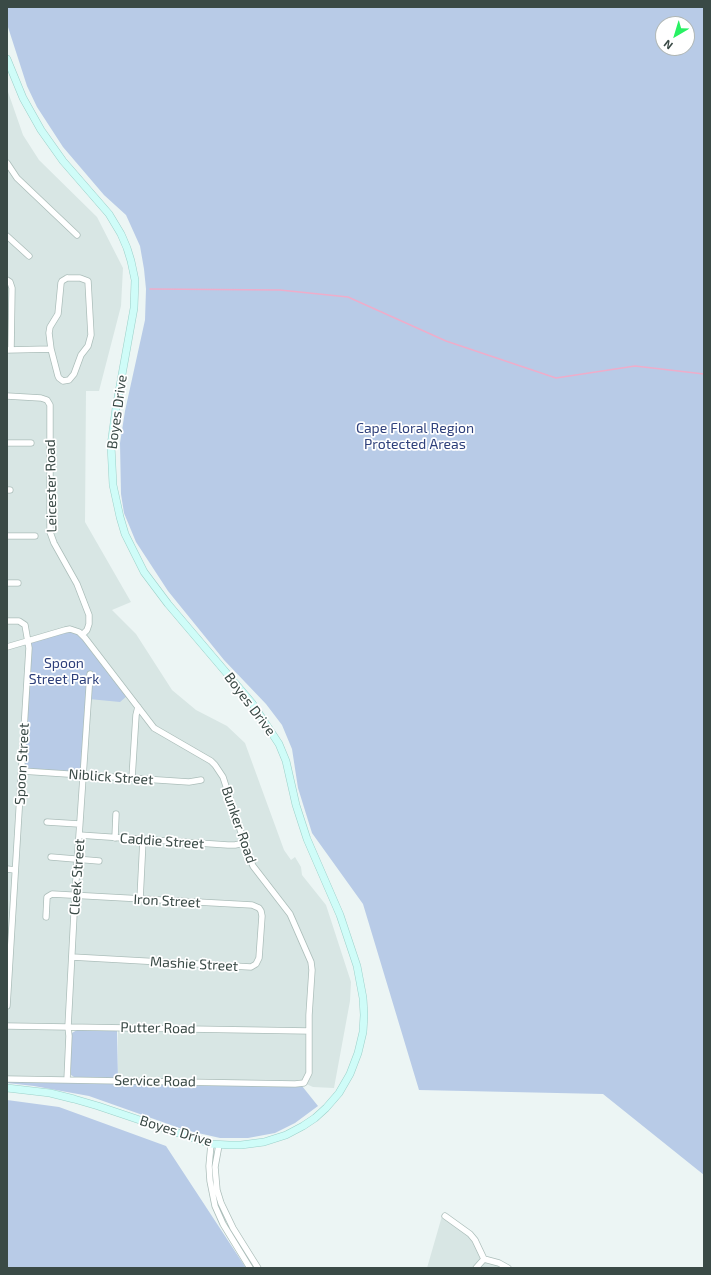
<!DOCTYPE html>
<html>
<head>
<meta charset="utf-8">
<style>
	body { margin:0 }
	#map { position:relative; width:711px; height:1275px; overflow:hidden; background:#ecf5f4; font-family:"Exo 2",sans-serif }
	canvas { display:block }
	.frame { position:absolute; inset:0; border:8px solid #3a4a46; pointer-events:none }
	.north { position:absolute; left:655px; top:16px; width:40px; height:40px; box-sizing:border-box; background:#fff; border:1px solid #b0b7b5; border-radius:50%; rotate:218deg; font-size:11px; font-weight:700; line-height:16px; text-align:center; color:#3a4a46 }
	.north::after { content:''; display:block; margin:auto; width:14px; height:18px; background:#28f163; clip-path:polygon(50% 0,100% 100%,50% 72%,0 100%) }
</style>
</head>
<body>
<div id="map">
<canvas width="711" height="1275"></canvas>
<div class="frame"></div>
<div class="north">N</div>
</div>
<script>
const ctx = document.querySelector('canvas').getContext('2d');
ctx.lineJoin = 'round';
function fillPath(path, color) { ctx.fillStyle = color; ctx.fill(path, 'evenodd'); }
const poly = rows => new Path2D(rows.map(r => 'M' + r).join(''));
function strokePath(path, color, width, dash) { ctx.strokeStyle = color; ctx.lineWidth = width; ctx.lineCap = dash ? 'butt' : 'round'; ctx.setLineDash(dash || []); ctx.stroke(path); }
function label(font, color, halo, rows, align = 'center') {
  ctx.font = font + ' "Exo 2",sans-serif'; ctx.lineWidth = 3.5; ctx.setLineDash([]); ctx.textBaseline = 'middle'; ctx.strokeStyle = halo; ctx.fillStyle = color; for (const [text, x, y, turn = 0] of rows) {
    ctx.save(); ctx.translate(x, y); ctx.rotate((+turn || 0) * Math.PI / 180); ctx.textAlign = isNaN(turn) ? turn : align; if (halo) ctx.strokeText(text, 0, 0); ctx.fillText(text, 0, 0); ctx.restore();
  }
}
fillPath(poly([
	[7,89,23,135,39,160,97,217,123,268,121,306,99,391,86,391,85,522,131,602,112,610,136,634,172,690,196,710,227,726,245,743,284,850,291,860,295,857,301,867,302,875,326,905,351,982,350,1001,334,1088,313,1087,304,1083,118,1080,118,1028,69,1027,67,1080,7,1079],
	[442,1216,445,1216,470,1234,484,1259,508,1268,427,1268]
]), '#d8e6e4');
fillPath(poly([
	[7,7,704,7,704,1175,603,1094,419,1090,363,904,312,833,298,788,292,749,282,725,266,704,224,660,168,591,136,542,124,513,121,494,120,443,125,411,145,320,146,289,144,269,140,246,126,215,104,195,63,147,37,107,27,86,7,24],
	[663,24,687,24,687,48,663,48],
	[59,631,76,631,128,695,120,702,89,699,83,775,22,771,27,641],
	[77,1030,117,1031,118,1079,74,1077,71,1075,71,1036,72,1033],
	[7,1081,302,1086,318,1106,295,1123,275,1133,248,1138,220,1138,185,1130,89,1096,34,1086,7,1083],
	[7,1100,59,1107,166,1146,246,1268,7,1268]
]), '#b8cbe7');
strokePath(poly([
	[150,289,280,290,348,297,446,341,556,378,635,366,704,374]
]), '#eeadca', 1.5);
const street = poly([
	[7,163,17,178,77,235],
	[7,236,29,256],
	[67,278,80,278,88,281,91,335,88,346,81,355,74,374,69,380,63,381,59,378,58,376,51,349,49,333,50,327,58,314,61,283,62,281,67,278],
	[7,280,10,282,12,288,11,350],
	[7,350,51,349],
	[7,396,41,398,47,400,50,405,50,532,54,543,77,584,89,615,89,624,87,630,82,635],
	[7,443,31,443],
	[7,490,10,490],
	[7,536,35,536],
	[7,583,18,583],
	[7,621,19,621,25,625,29,648,7,1006],
	[7,647,65,630,70,629,79,632,85,638,154,728,211,761,215,765,223,777,249,857,253,866,290,914,311,962,312,970,309,1015,309,1073,304,1083,295,1084,7,1079],
	[22,771,189,782,201,780],
	[132,778,136,715,138,707],
	[47,822,79,824],
	[79,835,228,845,235,845,244,843],
	[115,838,116,814],
	[51,857,99,861],
	[7,869,15,870],
	[140,899,143,840],
	[46,917,47,897,52,894,252,905,259,908,261,911,262,916,259,958,256,964,251,967,72,957],
	[7,1026,309,1031],
	[67,1080,69,1036,68,1027,75,895,90,674],
	[211,1144,209,1166,210,1181,215,1206,223,1224,250,1268],
	[219,1145,215,1167,217,1190,221,1203,233,1228,258,1268],
	[445,1216,470,1234,475,1240,484,1259],
	[484,1259,499,1263,508,1268],
	[476,1268,484,1259]
]);
const secondary = poly([
	[7,59,23,98,41,130,63,161,109,214,121,234,127,248,131,261,135,280,134,308,116,408,111,445,113,485,120,517,125,534,144,572,168,604,252,703,279,744,286,761,296,805,307,839,340,915,357,966,363,998,364,1015,363,1032,358,1053,350,1074,339,1093,326,1108,315,1118,303,1126,286,1135,264,1142,241,1145,229,1145,211,1144,98,1106,74,1099,50,1093,7,1088]
]);
strokePath(street, '#acbeba', 7);
strokePath(secondary, '#9cd0c9', 8);
strokePath(street, '#fff', 5.5);
strokePath(secondary, '#cffcf8', 7);
label('14px', '#3a4a46', '#fff', [
	["Boyes Drive",117,412,-82],
	["Leicester Road",51,486,-91],
	["Boyes Drive",250,704,53],
	["Spoon Street",22,764,-87],
	["Niblick Street",111,777,4],
	["Bunker Road",239,825,71],
	["Caddie Street",162,841,4],
	["Cleek Street",77,877,-86],
	["Iron Street",167,901,3],
	["Mashie Street",194,964,3],
	["Putter Road",158,1028,1],
	["Service Road",155,1081,1],
	["Boyes Drive",176,1131,17]
]);
label('14px', '#2e407b', '#fff', [
	["Cape Floral Region",415,428],
	["Protected Areas",415,444],
	["Spoon",64,663],
	["Street Park",64,679]
]);
</script>
</body>
</html>
